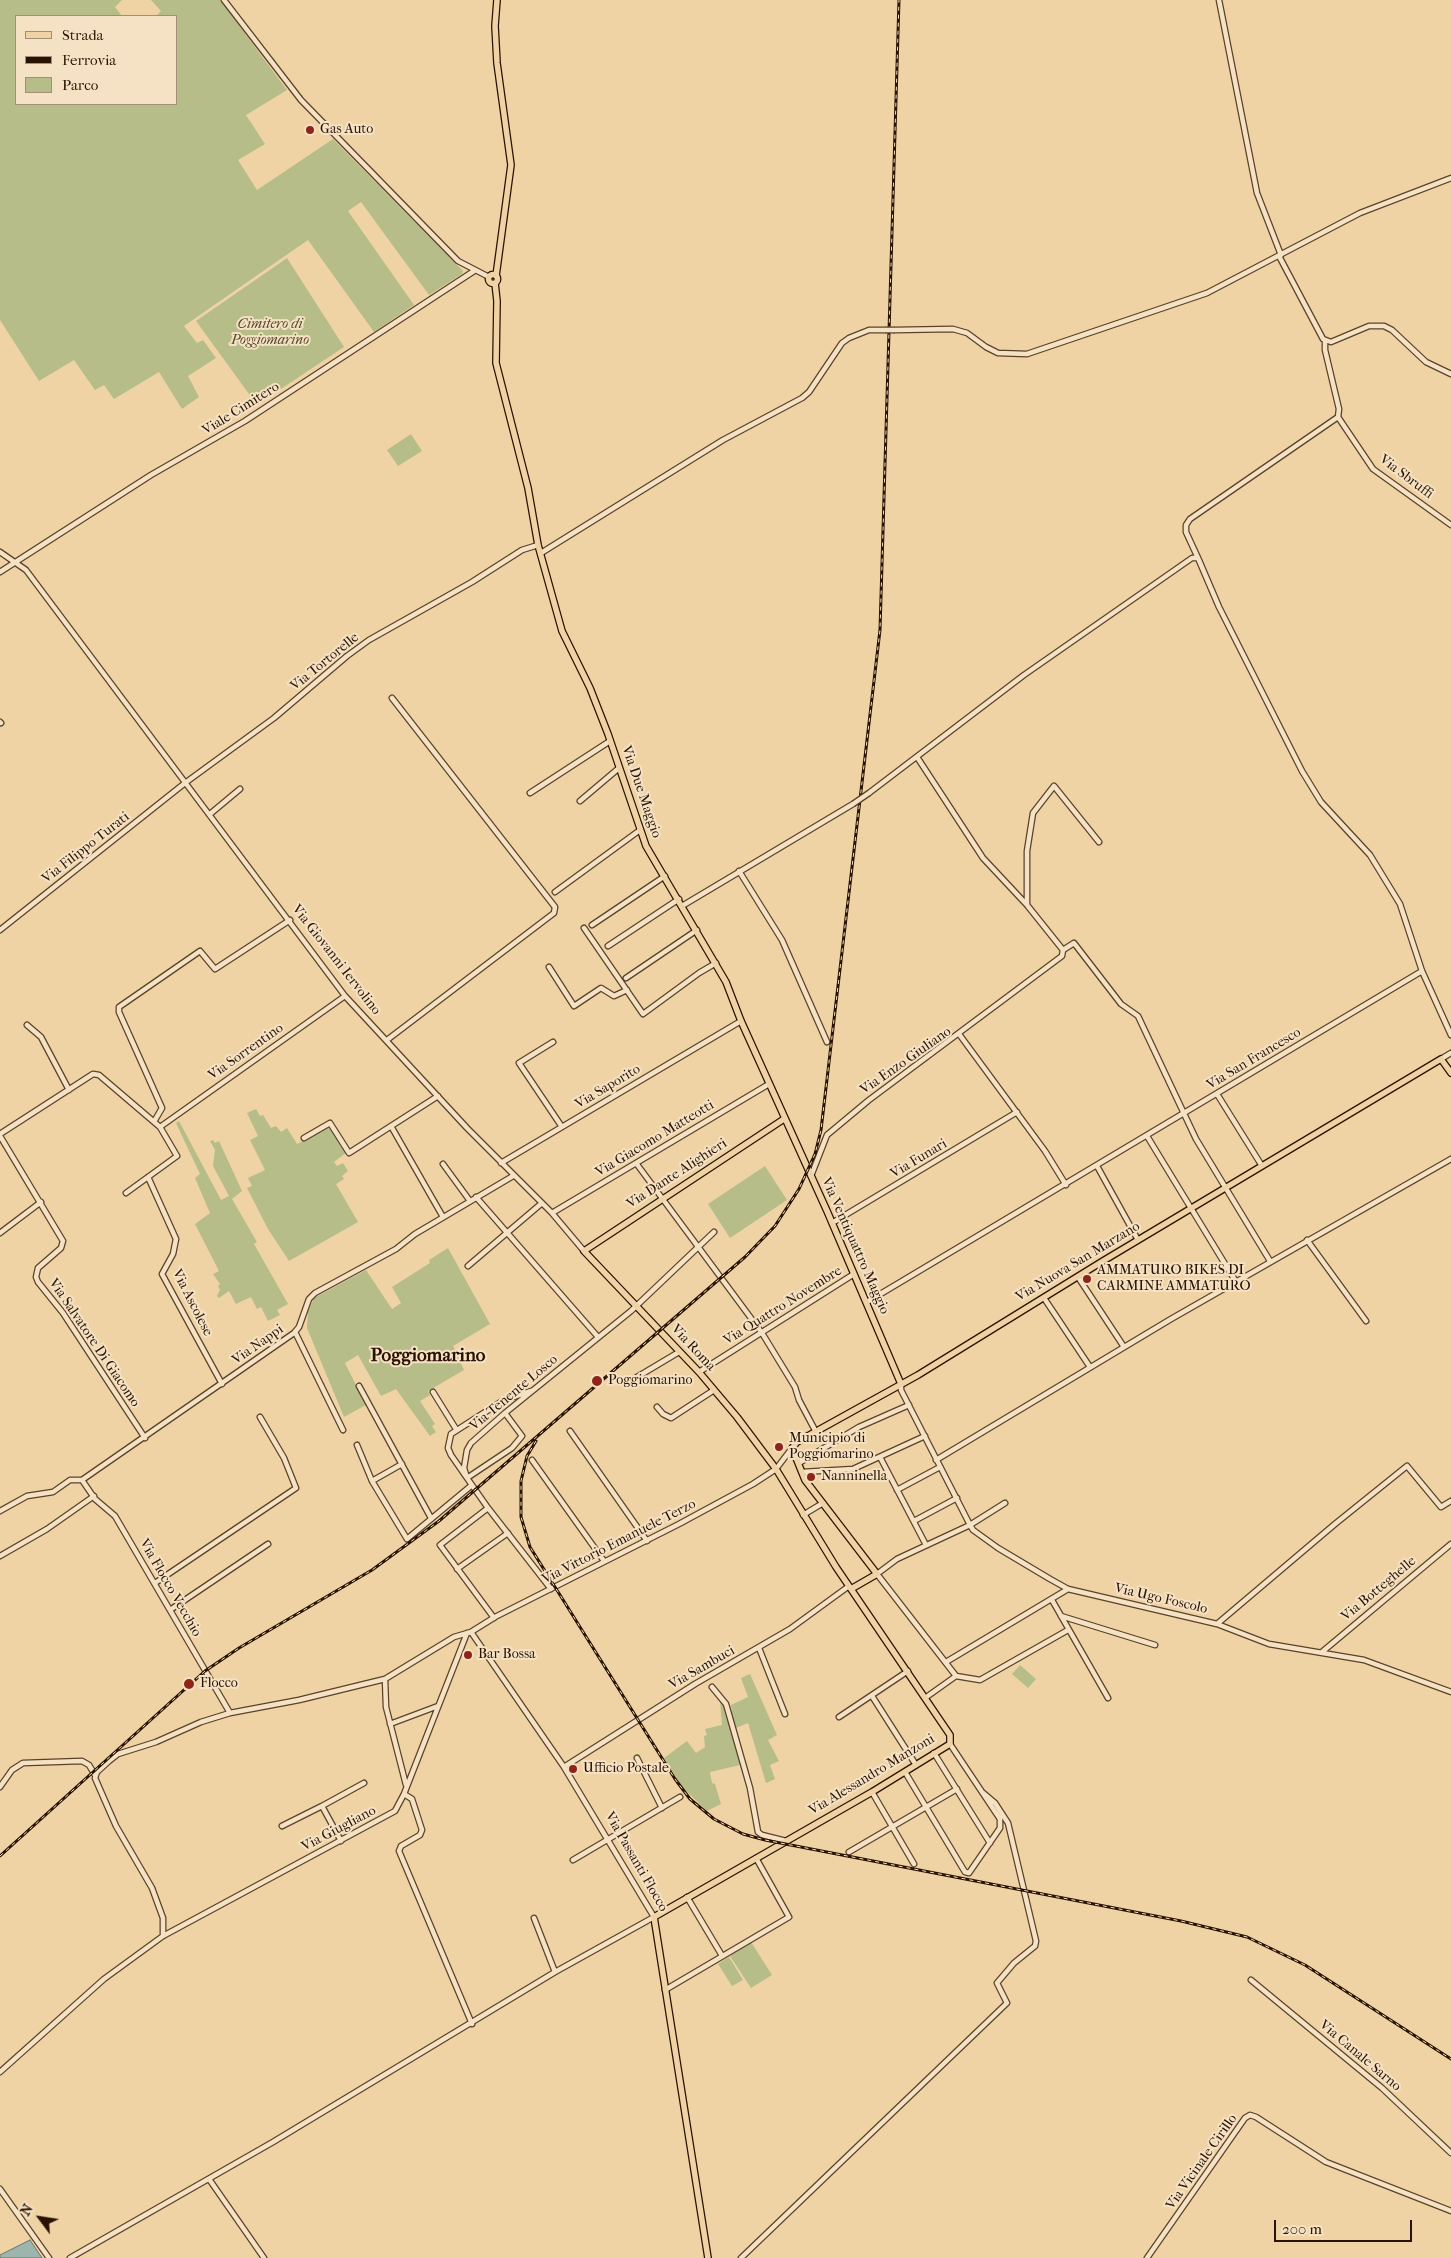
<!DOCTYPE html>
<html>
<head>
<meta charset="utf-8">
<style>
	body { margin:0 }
	#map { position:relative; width:1451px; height:2258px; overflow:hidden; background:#efd3a5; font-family:"IM FELL French Canon",serif }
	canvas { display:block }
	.legend { position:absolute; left:15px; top:15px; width:162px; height:90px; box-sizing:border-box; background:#f5e2c4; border:1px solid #a38f76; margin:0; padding:6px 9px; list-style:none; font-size:15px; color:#291200 }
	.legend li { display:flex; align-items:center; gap:10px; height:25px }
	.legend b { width:25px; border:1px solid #a38f76 }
	.north { position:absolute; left:15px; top:2193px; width:50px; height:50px; -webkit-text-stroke:4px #f5e2c4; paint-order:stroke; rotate:301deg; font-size:14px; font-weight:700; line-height:20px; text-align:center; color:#291200 }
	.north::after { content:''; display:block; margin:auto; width:18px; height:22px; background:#291200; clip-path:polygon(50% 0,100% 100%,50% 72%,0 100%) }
	.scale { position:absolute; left:1274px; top:2220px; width:138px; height:22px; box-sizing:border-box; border:2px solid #291200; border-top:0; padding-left:6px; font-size:15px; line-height:18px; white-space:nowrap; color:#291200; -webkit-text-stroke:4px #f5e2c4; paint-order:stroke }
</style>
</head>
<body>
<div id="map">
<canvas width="1451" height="2258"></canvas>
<ul class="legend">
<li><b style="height:6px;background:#efd3a5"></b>Strada</li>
<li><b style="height:6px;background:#291200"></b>Ferrovia</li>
<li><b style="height:14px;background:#b6bd88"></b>Parco</li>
</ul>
<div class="north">N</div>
<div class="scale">200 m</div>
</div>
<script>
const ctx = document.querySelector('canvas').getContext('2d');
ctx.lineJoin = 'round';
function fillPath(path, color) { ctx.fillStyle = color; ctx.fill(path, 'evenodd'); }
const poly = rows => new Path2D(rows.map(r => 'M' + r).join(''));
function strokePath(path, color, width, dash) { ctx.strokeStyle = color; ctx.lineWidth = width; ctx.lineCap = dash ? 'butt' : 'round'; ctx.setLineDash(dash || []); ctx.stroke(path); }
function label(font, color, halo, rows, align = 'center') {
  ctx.font = font + ' "IM FELL French Canon",serif'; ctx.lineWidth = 4; ctx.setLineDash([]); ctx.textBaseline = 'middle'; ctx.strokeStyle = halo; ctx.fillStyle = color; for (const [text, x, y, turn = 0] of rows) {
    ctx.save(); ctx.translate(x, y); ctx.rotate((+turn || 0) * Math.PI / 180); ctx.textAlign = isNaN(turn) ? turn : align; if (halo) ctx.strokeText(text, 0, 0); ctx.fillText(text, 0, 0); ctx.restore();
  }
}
fillPath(poly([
	[0,0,122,0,115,7,122,16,16,16,16,104,176,104,176,16,156,16,161,11,151,0,220,0,287,90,246,115,265,144,238,160,257,190,333,139,463,271,462,274,429,295,361,202,348,211,414,305,374,332,308,240,184,326,197,343,203,340,216,358,188,376,199,397,182,409,159,372,114,399,104,385,95,390,74,360,39,381,0,320],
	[287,258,344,347,257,405,196,321],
	[411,434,422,451,398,466,387,450],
	[256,1109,260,1116,263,1115,271,1128,276,1126,281,1132,287,1128,297,1144,331,1126,347,1152,334,1162,337,1166,343,1163,348,1171,342,1176,344,1179,336,1184,358,1222,289,1261,268,1229,247,1188,252,1186,248,1178,265,1170,250,1140,258,1136,247,1113],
	[179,1121,221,1200,229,1196,213,1166,215,1150,210,1141,213,1140,215,1143,219,1141,242,1191,232,1199,257,1242,254,1244,288,1304,277,1310,280,1315,268,1321,261,1307,257,1309,251,1297,236,1304,229,1291,219,1298,217,1296,220,1290,218,1286,220,1284,213,1274,219,1271,195,1224,210,1213,195,1178,200,1174,176,1123],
	[765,1166,787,1200,730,1238,708,1204],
	[448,1248,490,1324,453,1346,464,1370,428,1391,430,1395,420,1401,435,1424,432,1426,436,1432,430,1436,396,1389,381,1396,358,1355,345,1363,366,1405,344,1417,307,1328,308,1312,314,1298,366,1270,392,1309,401,1303,392,1287,430,1263,429,1260],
	[1020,1665,1036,1679,1028,1688,1012,1674],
	[750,1674,777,1735,768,1740,779,1761,770,1765,775,1779,766,1783,748,1723,733,1729,740,1765,710,1772,712,1783,715,1784,721,1804,707,1811,682,1787,664,1758,687,1741,696,1753,705,1747,704,1736,707,1735,705,1729,722,1725,720,1701,724,1700,727,1712,732,1713,731,1705,748,1697,741,1678],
	[751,1942,772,1975,751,1988,730,1956],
	[729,1957,743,1980,732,1986,718,1964]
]), '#b6bd88');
const water = poly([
	[30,2240,42,2258,0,2258,0,2255,30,2240]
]);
fillPath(water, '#9cb6af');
strokePath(water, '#6e7469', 1);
const minor = poly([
	[224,0,301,100,458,261,489,277],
	[1219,0,1257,193,1281,255],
	[1279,256,1323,339,1331,342,1369,326,1384,326,1392,330,1426,362,1451,374],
	[895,330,953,329,967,333,986,347,998,353,1027,354,1207,293,1360,213,1451,178],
	[1338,417,1373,469,1451,525],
	[0,552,26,570,345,996,467,1128,552,1213,584,1251],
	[541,553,723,440,802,398,809,392,842,343,849,338,869,330,885,330],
	[1198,558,1186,532,1186,525,1190,519,1338,417,1339,409,1325,350,1325,341],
	[0,572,151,475,245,421,474,271],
	[0,722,1,723],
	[530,793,610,741],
	[869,793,1024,675,1192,558,1198,558,1219,607,1302,771,1321,802,1370,855,1400,904,1422,971,1451,1035],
	[580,801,619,768],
	[210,814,240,789],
	[739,871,782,940,827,1042],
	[555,892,640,830],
	[1027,905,1027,851,1033,813,1054,786,1099,842],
	[682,906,853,804],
	[592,925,665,876],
	[584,928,643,1014,699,973,716,963],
	[0,930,185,783,274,718,347,656,369,640,472,582,522,550,538,545],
	[608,946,679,899],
	[1063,950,1074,943,1121,1004,1138,1016,1196,1139,1270,1261],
	[549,967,574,1006,601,988,614,996,627,990],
	[626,978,697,930],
	[27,1025,41,1037,69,1090],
	[959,1034,1045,1151,1066,1185],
	[387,1040,554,913,555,907,392,698],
	[553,1042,519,1063,562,1127],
	[1441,1059,1451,1053],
	[1217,1094,1262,1166],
	[155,1120,162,1108,119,1012,119,1007,200,951,215,969,290,920],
	[391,1126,443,1217],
	[0,1134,93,1074,99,1075,160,1127,345,996],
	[0,1136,63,1241,61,1248,38,1268,36,1277,38,1282,63,1313,145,1438],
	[1147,1136,1236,1282],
	[304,1138,330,1123,349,1153,438,1096],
	[501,1163,741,1021],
	[636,1163,762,1333,795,1387,799,1400,816,1432],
	[443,1164,470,1201],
	[1097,1166,1138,1240],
	[811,1176,827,1135,869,1100,1062,956,1063,950,1027,905,983,858,917,757],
	[148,1177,176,1239,173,1254,162,1274,222,1384],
	[126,1193,177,1156,160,1127],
	[476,1197,598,1337],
	[552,1213,769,1084],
	[832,1223,1017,1112],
	[0,1233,41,1202],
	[1307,1240,1366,1321],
	[468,1266,542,1203],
	[1078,1277,1124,1347],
	[1044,1298,1090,1367],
	[867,1302,1422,971],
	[295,1332,343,1430],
	[699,1372,854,1274],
	[627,1383,679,1352],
	[901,1384,901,1390,970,1525,897,1559,877,1574,956,1676,980,1680,1068,1630],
	[359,1386,431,1518],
	[433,1392,456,1429],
	[657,1407,663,1414,671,1418,714,1390],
	[505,1413,522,1436,512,1448,467,1478,451,1455,448,1448,451,1434,504,1400,531,1391],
	[570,1431,647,1541],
	[357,1445,372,1481,407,1539,472,1485],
	[880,1457,926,1545],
	[532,1460,604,1561],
	[936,1460,1171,1319,1451,1159],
	[799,1463,859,1427,909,1405],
	[802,1472,853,1469,925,1436],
	[82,1480,294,1333,299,1327,309,1299,315,1293,396,1249,415,1234,513,1176],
	[82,1480,95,1499,115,1516,230,1713],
	[372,1481,402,1464],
	[897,1490,940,1467],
	[1005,1503,970,1525,973,1530,998,1548,1050,1579,1068,1589,1217,1624,1335,1524,1407,1466,1441,1507,1451,1501],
	[488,1508,440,1545,494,1618],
	[0,1511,27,1496,53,1492,70,1480,82,1480],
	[803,1515,823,1503],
	[914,1521,957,1498],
	[0,1556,47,1529,94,1496],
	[457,1569,508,1533],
	[155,1583,296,1488,284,1458,260,1417],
	[551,1589,488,1508,467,1478,464,1468,467,1450,471,1443,505,1413,631,1311,714,1232],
	[1052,1600,1108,1698],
	[170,1610,268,1544],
	[1061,1616,1155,1645],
	[1217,1624,1269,1644,1364,1660,1451,1692],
	[759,1648,785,1714],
	[1322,1652,1451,1544],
	[946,1662,1068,1589],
	[385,1679,386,1707,406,1785],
	[712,1687,726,1704,750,1788,758,1832,762,1835,786,1841],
	[872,1696,916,1765],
	[925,1698,956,1676],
	[839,1717,908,1671],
	[390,1724,438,1706],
	[934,1753,990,1843],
	[637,1758,662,1808],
	[564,1767,695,1684,790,1629,849,1586],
	[905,1772,965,1872,969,1873,1000,1828,1000,1819,950,1744],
	[0,1787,12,1770,23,1763,82,1761,89,1765,95,1775],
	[872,1792,914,1864],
	[404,1794,412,1799,422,1830,420,1835,401,1846,399,1851,472,2024],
	[282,1826,322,1806],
	[341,1841,322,1806,364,1783],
	[849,1852,957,1789],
	[573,1860,680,1797],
	[687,1897,721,1954],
	[534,1918,555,1972],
	[163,1936,163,1918,152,1888,116,1826,95,1778,97,1772,109,1761,118,1754,156,1742,201,1722,230,1713,299,1700,385,1679,454,1637,471,1632,495,1617,679,1524,753,1484,776,1469,792,1448],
	[1251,1980,1382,2088,1451,2153],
	[665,1990,789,1917,756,1858],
	[0,2072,104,1979,163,1936,395,1811,404,1794,467,1633],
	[209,2179,264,2258],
	[0,2189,49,2258],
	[70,2258,273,2142,555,1972,654,1917,564,1767,471,1632],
	[741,2258,1007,2003,997,1983,1014,1963,1035,1946,1036,1941,1008,1823,995,1803,982,1792],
	[1147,2258,1245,2118,1250,2115,1256,2117,1326,2162,1451,2211]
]);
const major = poly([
	'488.5 279a4.5 4.5 0 1 1 9 0a4.5 4.5 0 1 1-9 0Z',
	[496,276,511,165,497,63,495,26,497,0],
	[495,283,497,301,496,363,528,488,538,545,562,631,590,688,608,734,646,846,726,982,741,1021,827,1211,901,1384],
	[851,1589,877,1574,805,1480,792,1448,797,1442,918,1375,1103,1261,1441,1059,1451,1073],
	[708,2258,654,1917,872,1792,950,1744,950,1735,836,1567,776,1469,737,1417,699,1372,584,1251,784,1119]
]);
strokePath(minor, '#5a4229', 7);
strokePath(major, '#291200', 8);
strokePath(minor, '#f5e2c4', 4.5);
strokePath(major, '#efd3a5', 5.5);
const rail = poly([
	[536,1441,527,1456,521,1481,521,1517,530,1547,675,1779,690,1799,714,1819,743,1834,765,1840,1181,1921,1247,1937,1305,1965,1451,2059],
	[0,1856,205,1671,239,1648,372,1570,439,1521,745,1257,775,1226,799,1189,815,1154,821,1130,880,630,899,0]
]);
strokePath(rail, '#291200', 3);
strokePath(rail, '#f5e2c4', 1, [4]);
const minorBridge = poly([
	[885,330,895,330],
	[853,804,869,793]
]);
strokePath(minorBridge, '#5a4229', 7, []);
strokePath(minorBridge, '#f5e2c4', 4.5);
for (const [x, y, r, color] of [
	[310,130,5,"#8f2418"],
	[1087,1279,5,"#8f2418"],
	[597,1381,6,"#8f2418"],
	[779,1447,5,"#8f2418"],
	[811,1477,5,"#8f2418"],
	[468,1655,5,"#8f2418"],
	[189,1684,6,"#8f2418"],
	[573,1769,5,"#8f2418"]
]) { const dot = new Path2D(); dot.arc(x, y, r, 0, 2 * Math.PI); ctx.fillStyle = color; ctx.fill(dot); strokePath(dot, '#f5e2c4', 2); }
label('14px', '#291200', '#f5e2c4', [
	["Gas Auto",320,130],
	["AMMATURO BIKES DI",1097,1271],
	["CARMINE AMMATURO",1097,1287],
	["Poggiomarino",608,1381],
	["Municipio di",789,1439],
	["Poggiomarino",789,1455],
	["Nanninella",821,1477],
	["Bar Bossa",478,1655],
	["Flocco",200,1684],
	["Ufficio Postale",583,1769]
], 'left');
label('italic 14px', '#534529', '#f5e2c4', [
	["Cimitero di",270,325],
	["Poggiomarino",270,341]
]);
label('14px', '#291200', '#f5e2c4', [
	["Viale Cimitero",241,409,-32],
	["Via Sbruffi",1406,477,37],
	["Via Tortorelle",325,662,-39],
	["Via Due Maggio",641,792,71],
	["Via Filippo Turati",86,848,-38],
	["Via Giovanni Iervolino",336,960,52],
	["Via Sorrentino",246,1052,-35],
	["Via San Francesco",1254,1059,-31],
	["Via Enzo Giuliano",906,1061,-35],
	["Via Saporito",608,1087,-31],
	["Via Giacomo Matteotti",655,1139,-31],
	["Via Funari",919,1159,-31],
	["Via Dante Alighieri",677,1174,-33],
	["Via Ventiquattro Maggio",855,1246,66],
	["Via Nuova San Marzano",1078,1262,-31],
	["Via Ascolese",192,1303,63],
	["Via Quattro Novembre",783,1306,-32],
	["Via Salvatore Di Giacomo",94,1343,56],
	["Via Nappi",258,1345,-35],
	["Via Roma",693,1348,47],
	["Via Tenente Losco",514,1393,-40],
	["Via Vittorio Emanuele Terzo",619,1542,-27],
	["Via Flocco Vecchio",170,1588,60],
	["Via Botteghelle",1379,1589,-40],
	["Via Ugo Foscolo",1161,1599,13],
	["Via Sambuci",702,1668,-30],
	["Via Alessandro Manzoni",872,1775,-31],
	["Via Giugliano",339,1829,-28],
	["Via Passanti Flocco",636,1862,60],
	["Via Canale Sarno",1360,2056,40],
	["Via Vicinale Cirillo",1202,2162,-55]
]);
label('bold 19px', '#291200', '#f5e2c4', [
	["Poggiomarino",428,1356]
]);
</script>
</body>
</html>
